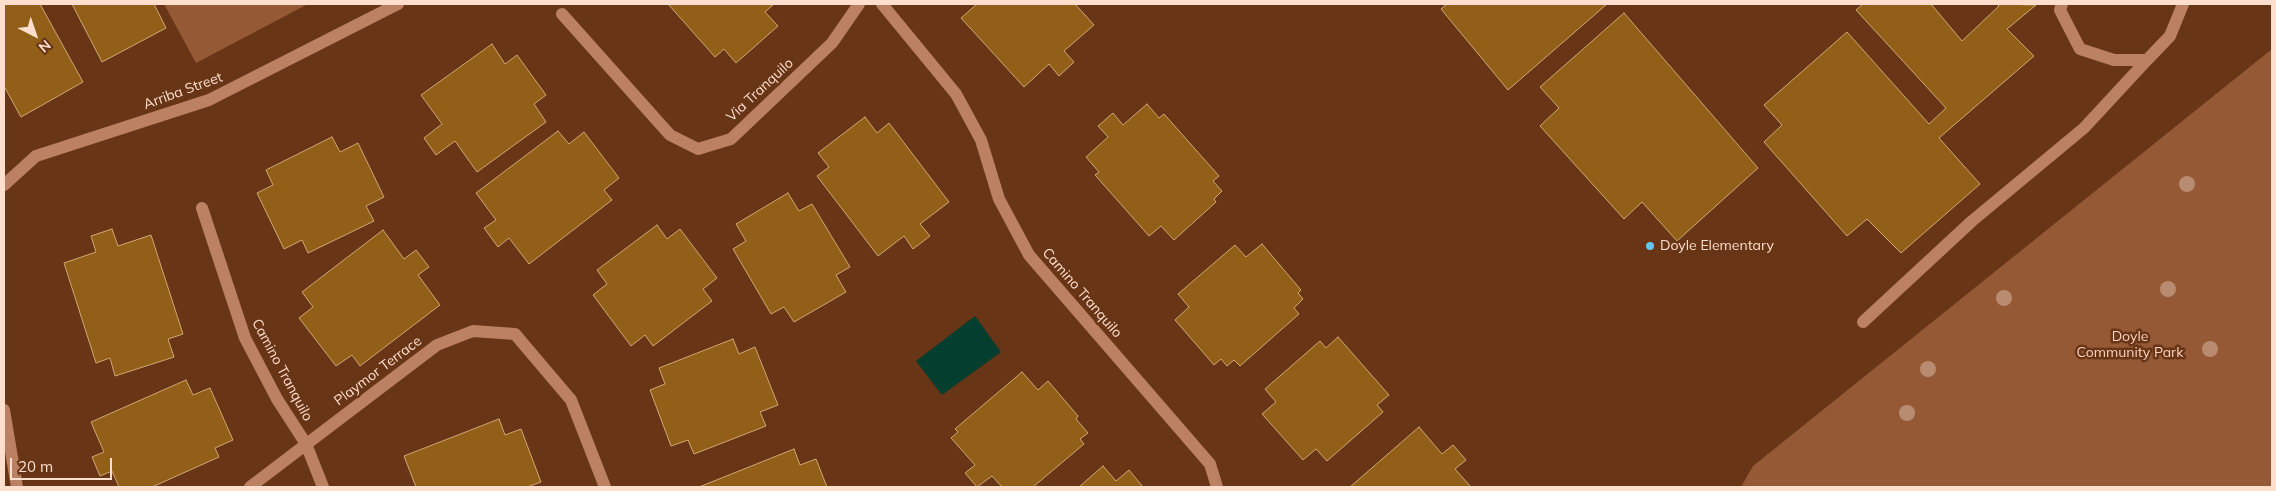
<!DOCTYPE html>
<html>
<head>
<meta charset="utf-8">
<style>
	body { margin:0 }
	#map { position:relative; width:2276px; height:491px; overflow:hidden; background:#683516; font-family:Mulish,sans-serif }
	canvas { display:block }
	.frame { position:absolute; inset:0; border:5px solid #fedecd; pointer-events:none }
	.north { position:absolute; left:10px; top:10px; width:50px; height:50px; -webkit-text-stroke:4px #683516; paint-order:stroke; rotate:139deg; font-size:14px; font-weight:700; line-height:20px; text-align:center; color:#fedecd }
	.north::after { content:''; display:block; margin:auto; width:18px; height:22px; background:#fedecd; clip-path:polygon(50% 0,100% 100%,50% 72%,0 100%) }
	.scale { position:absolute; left:10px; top:458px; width:102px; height:22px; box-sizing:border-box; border:2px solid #fedecd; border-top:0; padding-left:6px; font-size:15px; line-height:18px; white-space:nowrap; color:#fedecd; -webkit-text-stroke:4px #683516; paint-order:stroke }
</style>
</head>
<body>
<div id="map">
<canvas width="2276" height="491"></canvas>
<div class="frame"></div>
<div class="north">N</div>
<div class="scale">20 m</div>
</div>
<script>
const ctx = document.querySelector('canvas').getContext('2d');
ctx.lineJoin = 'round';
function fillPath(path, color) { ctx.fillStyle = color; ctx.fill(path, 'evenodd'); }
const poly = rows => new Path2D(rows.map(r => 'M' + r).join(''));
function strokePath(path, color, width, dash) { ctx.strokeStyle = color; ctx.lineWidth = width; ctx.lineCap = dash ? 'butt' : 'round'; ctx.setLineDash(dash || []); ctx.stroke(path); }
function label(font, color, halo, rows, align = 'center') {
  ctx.font = font + ' Mulish,sans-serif'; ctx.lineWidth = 5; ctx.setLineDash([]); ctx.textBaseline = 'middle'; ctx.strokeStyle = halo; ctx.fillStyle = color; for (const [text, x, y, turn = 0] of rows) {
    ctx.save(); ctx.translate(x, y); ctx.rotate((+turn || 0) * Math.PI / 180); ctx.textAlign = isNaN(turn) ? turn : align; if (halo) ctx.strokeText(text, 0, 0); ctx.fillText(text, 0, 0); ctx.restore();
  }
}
fillPath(poly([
	[164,4,308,4,196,63],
	[2272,49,2272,487,1741,487,1753,466]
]), '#955936');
fillPath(poly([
	[975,316,1001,352,942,395,916,361]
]), '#033e2f');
const building = poly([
	[4,4,40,4,83,82,21,117,4,86,4,4],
	[72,4,154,4,166,28,102,62,72,4],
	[668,4,774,4,765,12,778,26,736,63,724,49,715,57,668,4],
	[977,4,1075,4,1094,25,1064,51,1074,62,1059,76,1049,64,1024,87,961,18,977,4],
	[1447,4,1607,4,1508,90,1441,9,1447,4],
	[1863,4,1931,4,1962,41,1999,6,1997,4,2036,5,2007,29,2034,56,1939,138,1980,184,1901,253,1867,219,1847,236,1764,142,1782,125,1764,105,1847,32,1929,124,1946,108,1856,10,1863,4],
	[1624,13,1758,168,1677,241,1642,202,1624,219,1540,126,1559,108,1540,87,1624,13],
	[492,44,505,64,517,55,546,95,534,104,546,122,477,172,455,141,436,155,424,138,442,124,421,95,492,44],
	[1147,104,1159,118,1164,114,1219,176,1213,181,1222,191,1214,199,1216,202,1174,240,1161,226,1149,236,1095,175,1099,172,1086,157,1108,137,1098,126,1113,113,1123,125,1147,104],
	[865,117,877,133,889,123,949,202,920,224,930,236,913,249,904,236,878,256,817,176,829,167,818,153,865,117],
	[558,131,569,144,584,132,619,178,604,190,612,200,529,264,509,238,498,247,484,228,496,220,476,193,558,131],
	[332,137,340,152,358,143,384,197,366,206,374,221,308,253,302,240,284,249,257,193,273,185,266,170,332,137],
	[788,193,799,211,812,204,850,267,836,275,846,292,794,322,784,307,771,314,733,249,746,241,736,224,788,193],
	[657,225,667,239,680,229,717,278,703,289,712,301,653,346,645,335,631,346,593,295,607,284,597,270,657,225],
	[112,229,118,246,151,235,183,334,168,339,174,357,115,376,110,358,96,363,64,263,96,252,91,236,112,229],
	[383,230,404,259,416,250,429,267,418,275,440,305,360,366,352,355,336,366,299,318,313,307,302,292,383,230],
	[1262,244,1301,290,1298,293,1303,299,1294,308,1299,314,1240,366,1234,360,1227,366,1221,359,1214,365,1175,320,1189,307,1178,294,1235,245,1246,257,1262,244],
	[1338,337,1389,395,1377,405,1383,412,1327,461,1316,449,1303,460,1262,414,1276,402,1265,389,1320,341,1326,348,1338,337],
	[733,339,739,354,755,347,778,405,760,412,766,426,694,454,688,440,671,446,650,390,665,384,659,368,733,339],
	[1022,372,1038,390,1048,381,1078,416,1076,419,1088,433,1080,439,1084,444,1033,487,1002,487,992,476,977,487,965,473,975,465,951,438,958,432,955,429,1022,372],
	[186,380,193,395,210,388,233,440,215,448,219,457,152,487,119,487,112,471,100,476,92,457,104,452,91,422,186,380],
	[499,419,505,435,521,429,541,482,527,487,416,487,404,456,499,419],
	[1419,427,1442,454,1453,445,1466,460,1455,469,1471,487,1350,487,1419,427],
	[794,449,800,465,816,459,827,487,699,487,794,449],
	[1103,466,1116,481,1129,470,1143,487,1079,487,1103,466]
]);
fillPath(building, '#925f19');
strokePath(building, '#d3a774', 1);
strokePath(poly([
	[882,4,956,94,981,140,999,199,1029,255,1210,464,1217,487],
	[2062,4,2060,10,2080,49,2114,60,2147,60,2170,36,2183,4],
	[562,14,670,135,698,149,731,139,832,43,859,4],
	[4,185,36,156,209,100,398,4],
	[202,208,245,338,277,399,306,444,323,487],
	[1863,322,1972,221,2084,128,2147,60],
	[4,410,17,487],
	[250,487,437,345,473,331,515,334,571,400,605,487]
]), '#bb8162', 12);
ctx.fillStyle = '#b98c72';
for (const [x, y] of [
	[2187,184],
	[2168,289],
	[2004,298],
	[2210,349],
	[1928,369],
	[1907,413]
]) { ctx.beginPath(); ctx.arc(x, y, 8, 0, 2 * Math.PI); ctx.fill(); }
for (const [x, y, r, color] of [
	[1650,246,5,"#66c4ef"]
]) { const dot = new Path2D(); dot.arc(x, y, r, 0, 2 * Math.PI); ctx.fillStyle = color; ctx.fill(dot); strokePath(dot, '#683516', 2); }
label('14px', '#fedecd', '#683516', [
	["Via Tranquilo",760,90,-43],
	["Arriba Street",183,91,-20],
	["Camino Tranquilo",1082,293,49],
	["Camino Tranquilo",282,370,62],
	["Playmor Terrace",378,371,-37]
]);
label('14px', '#fedecd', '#683516', [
	["Doyle Elementary",1660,246]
], 'left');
label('14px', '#fcd3be', '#683516', [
	["Doyle",2130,337],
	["Community Park",2130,353]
]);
</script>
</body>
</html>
